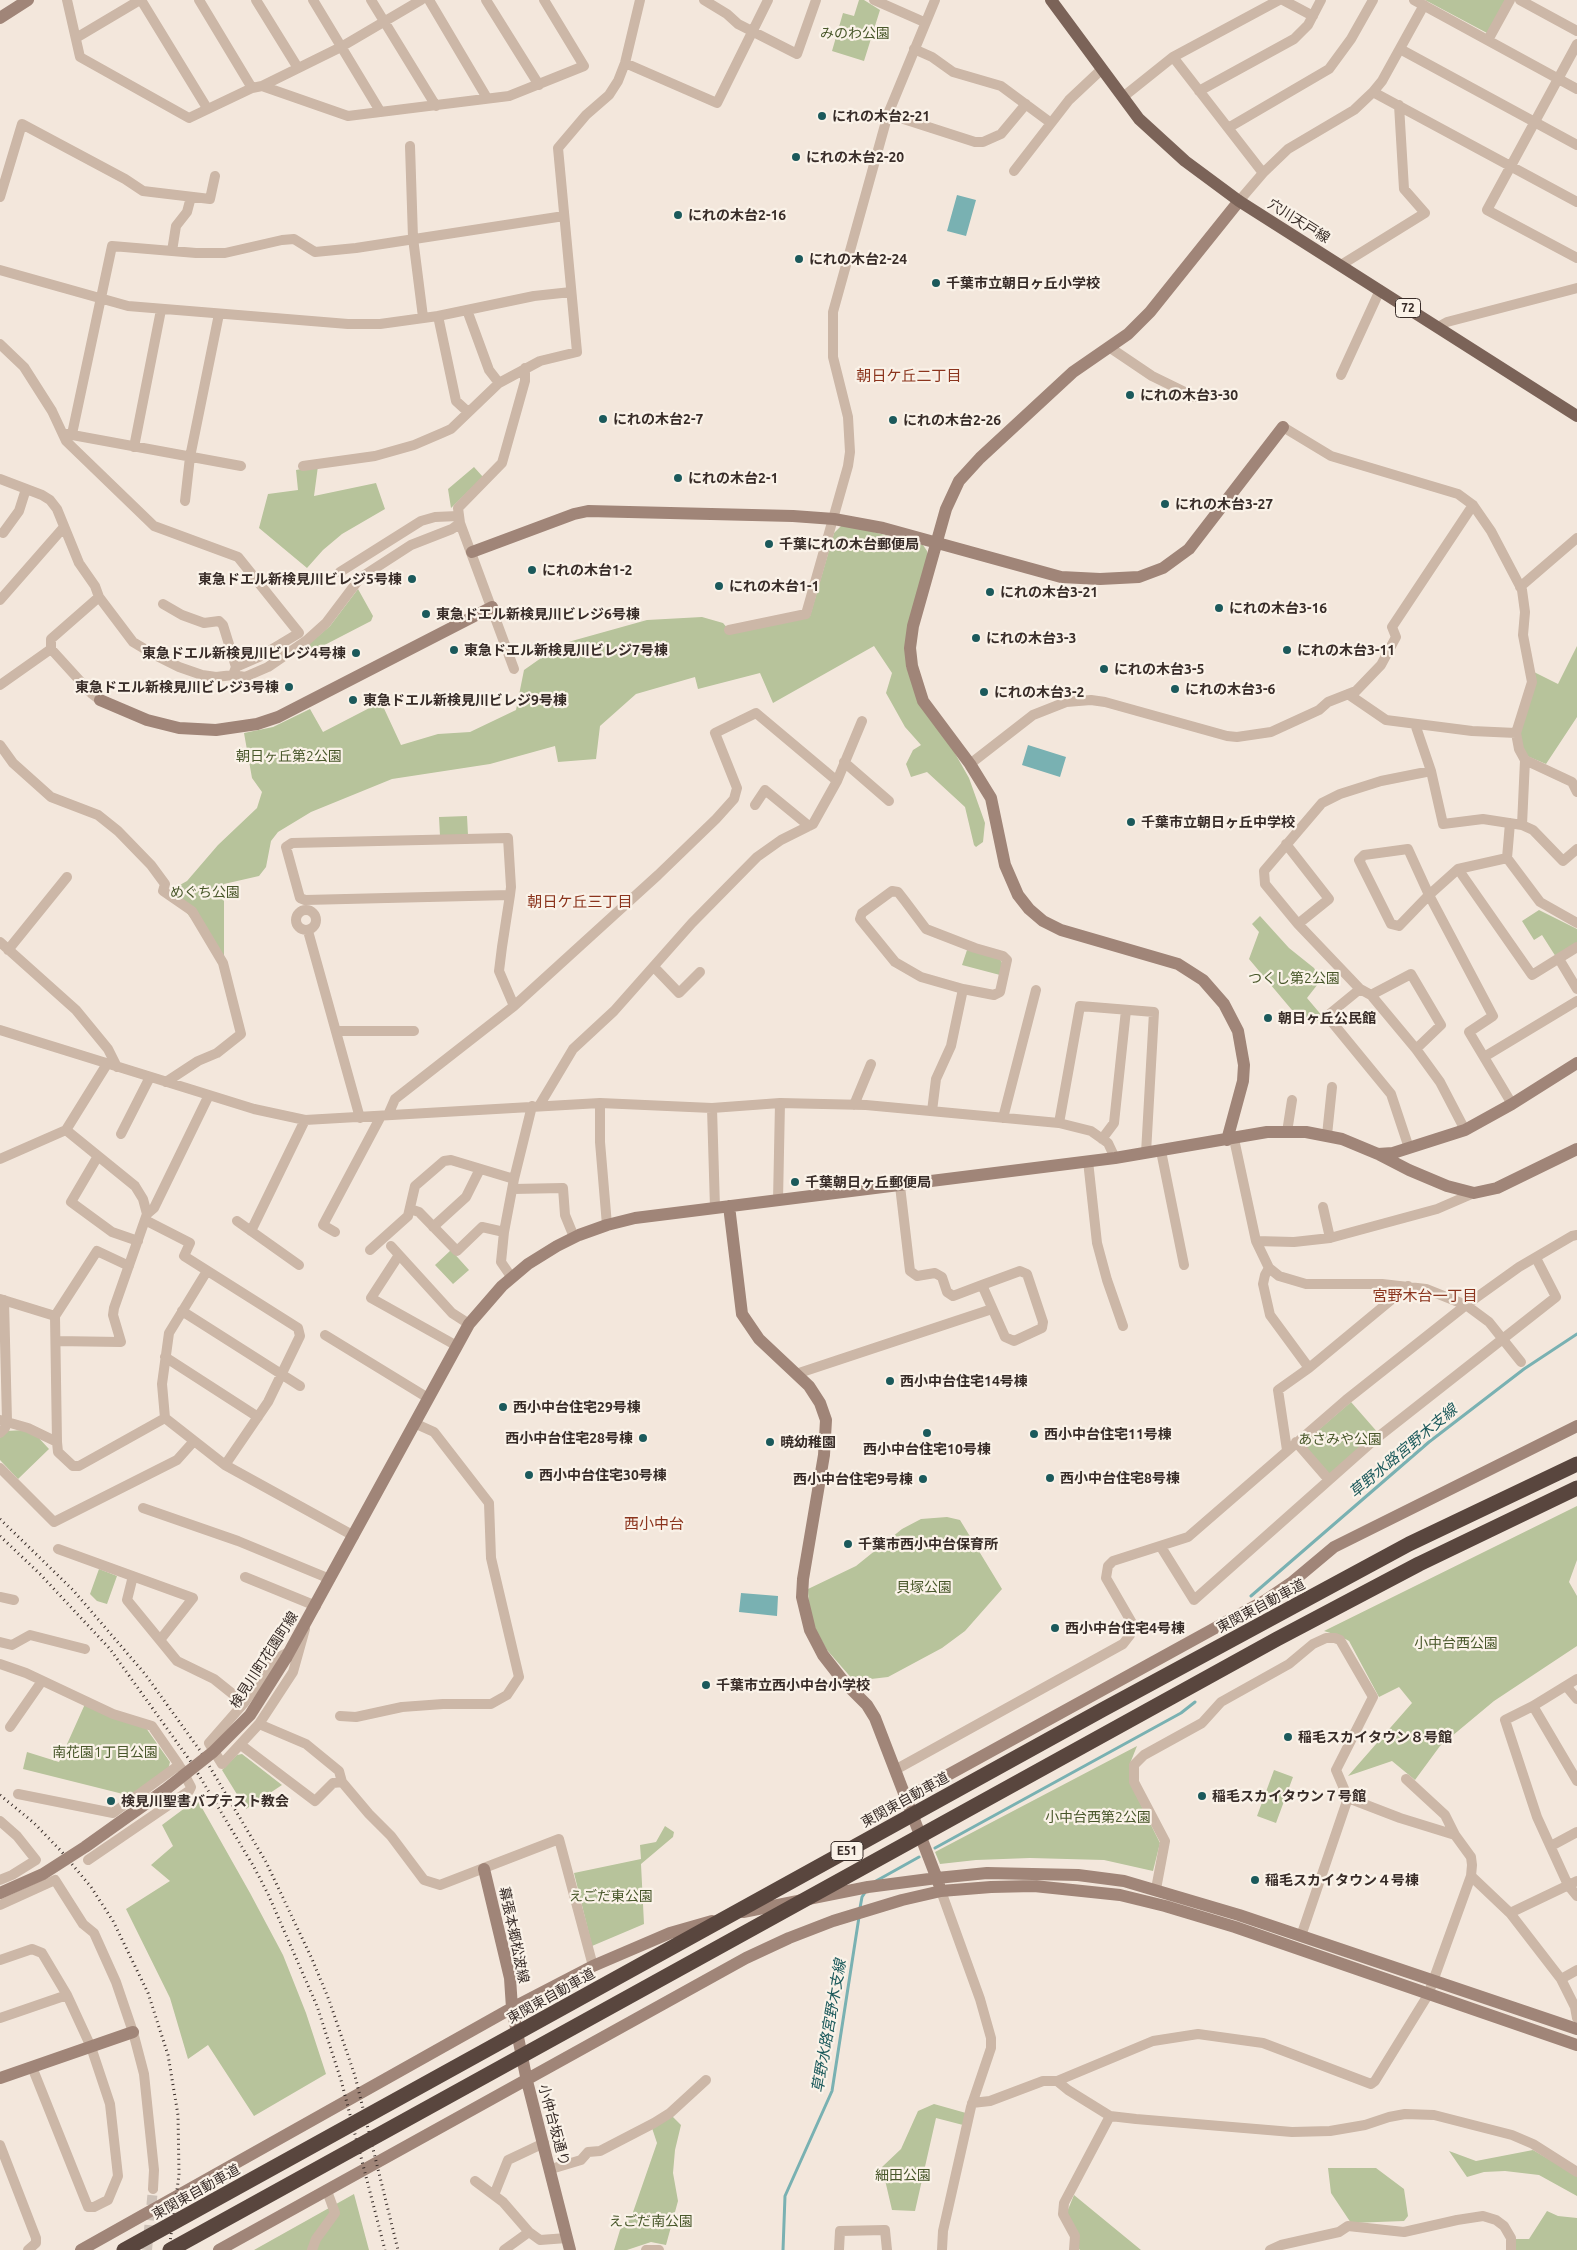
<!DOCTYPE html>
<html>
<head>
<meta charset="utf-8">
<style>
	body { margin:0 }
	canvas { display:block; background:#f3e7dc }
</style>
</head>
<body>
<canvas width="1577" height="2250"></canvas>
<script>
const ctx = document.querySelector('canvas').getContext('2d');
ctx.lineJoin = 'round';
function fillPath(path, color) { ctx.fillStyle = color; ctx.fill(path, 'evenodd'); }
const poly = rows => new Path2D(rows.map(r => 'M' + r).join(''));
function strokePath(path, color, width, dash) { ctx.strokeStyle = color; ctx.lineWidth = width; ctx.lineCap = dash ? 'butt' : 'round'; ctx.setLineDash(dash || []); ctx.stroke(path); }
function label(font, color, halo, rows, align = 'center') {
  ctx.font = font + ' Ubuntu,"Noto Sans JP",sans-serif'; ctx.lineWidth = 4.5; ctx.setLineDash([]); ctx.textBaseline = 'middle'; ctx.strokeStyle = halo; ctx.fillStyle = color; for (const [text, x, y, turn = 0] of rows) {
    ctx.save(); ctx.translate(x, y); ctx.rotate((+turn || 0) * Math.PI / 180); ctx.textAlign = isNaN(turn) ? turn : align; if (halo) ctx.strokeText(text, 0, 0); ctx.fillText(text, 0, 0); ctx.restore();
  }
}
fillPath(poly([
	[859,0,864,0,880,10,864,61,832,51,843,13,854,16],
	[1425,0,1505,0,1487,33],
	[318,466,314,496,376,483,385,509,342,534,323,550,307,568,259,528,268,494,298,490,296,470],
	[474,467,483,477,451,508,448,489],
	[843,524,923,545,927,551,928,556,906,667,969,778,985,823,983,842,976,847,974,845,965,807,927,772,911,777,906,764,913,750,921,745,905,727,886,693,892,673,874,646,773,703,760,673,698,689,695,677,636,694,600,726,596,759,558,762,555,746,490,764,392,779,311,812,278,832,271,841,266,867,259,876,224,884,224,959,169,891,187,881,218,845,257,808,262,792,252,778,244,733,273,727,310,709,323,732,381,702,401,745,438,734,470,732,516,710,524,670,561,644,647,620,702,617,723,623,729,630,810,616,834,533],
	[358,589,373,616,371,621,313,651,309,644,330,626],
	[1577,646,1577,717,1546,764,1527,756,1521,746,1520,735,1532,671,1558,684],
	[467,816,468,835,440,836,439,817],
	[1539,910,1577,929,1577,943,1556,957,1542,935,1534,940,1522,921],
	[1260,916,1289,948,1314,968,1321,980,1307,998,1323,1017,1316,1022,1311,1016,1302,1022,1249,959,1259,932,1252,924],
	[967,950,1000,959,1002,963,1000,975,962,965],
	[451,1250,469,1270,453,1284,435,1265],
	[1351,1402,1379,1434,1329,1477,1301,1445],
	[25,1430,36,1435,49,1449,18,1479,0,1460,0,1438,6,1431],
	[1577,1506,1577,1560,1569,1582,1577,1596,1577,1646,1494,1701,1440,1746,1415,1780,1392,1761,1348,1776,1412,1703,1399,1687,1379,1697,1349,1641,1340,1636,1324,1631],
	[947,1517,960,1520,1002,1589,965,1631,942,1648,888,1677,854,1681,827,1650,816,1630,809,1611,808,1589,856,1566,902,1529,921,1519],
	[99,1569,117,1576,107,1604,97,1601,90,1594],
	[85,1704,146,1728,170,1762,168,1770,131,1796,23,1769,27,1752,59,1762],
	[1137,1746,1129,1766,1129,1781,1160,1843,1153,1871,1104,1860,1030,1858,976,1860,940,1864,935,1852],
	[242,1754,282,1785,246,1809,222,1770,237,1755],
	[1274,1770,1293,1777,1276,1823,1257,1816],
	[197,1799,250,1893,283,1955,306,2013,326,2074,254,2116,208,2045,188,2059,170,1998,126,1909,170,1881,151,1865,173,1846,162,1825],
	[665,1826,674,1832,673,1837,641,1864,644,1924,592,1946,574,1873,641,1859,640,1845,656,1842],
	[934,2104,966,2113,963,2125,936,2118,915,2211,892,2210,882,2167,901,2149,918,2111],
	[672,2116,681,2125,675,2150,673,2173,678,2201,666,2245,651,2242,627,2250,614,2250,620,2230,632,2215,657,2143,652,2128],
	[1533,2150,1577,2176,1577,2196,1539,2175,1505,2171,1484,2172,1467,2177,1449,2151,1476,2161],
	[1328,2168,1376,2168,1404,2189,1408,2216,1404,2221,1351,2223,1331,2193],
	[354,2194,369,2250,254,2250],
	[1074,2195,1141,2250,1080,2250,1077,2247,1067,2212],
	[1547,2211,1558,2216,1577,2218,1577,2250,1515,2250,1516,2239,1529,2239]
]), '#b7c39b');
fillPath(poly([
	[957,195,976,200,966,236,947,231],
	[1028,745,1066,757,1060,777,1022,765],
	[741,1593,778,1596,777,1616,739,1612]
]), '#79b1b2');
strokePath(poly([
	[1251,1596,1429,1442,1524,1369,1577,1334],
	[935,1848,1181,1713,1195,1702],
	[876,1881,919,1857],
	[860,1908,862,1897,866,1891],
	[783,2250,785,2196,832,2091,859,1917]
]), '#79b1b2', 3);
strokePath(poly([
	[147,2250,153,2189]
]), '#cec2b8', 10, [10, 5]);
strokePath(poly([
	[67,0,80,57,189,118,252,88,262,86,341,47,421,0],
	[141,0,207,108],
	[199,0,252,88],
	[256,0,298,68],
	[313,0,380,111],
	[371,0,436,106],
	[429,0,487,98],
	[486,0,539,85],
	[704,0,727,14,738,24,797,54,816,0],
	[874,0,924,22],
	[1283,0,1313,16],
	[1414,0,1577,89],
	[1520,0,1577,31],
	[76,38,140,0],
	[1488,40,1510,0],
	[1577,44,1487,210,1577,258],
	[914,49,932,57,953,72,1001,86,1051,123],
	[1400,49,1577,145],
	[1173,57,1263,173],
	[625,63,717,103,768,0],
	[262,86,348,116,509,96,584,66,544,0],
	[1199,91,1294,39,1308,25,1321,0],
	[1373,92,1577,202],
	[1123,97,1173,57,1279,0],
	[888,114,975,142,983,142,1001,134,1026,104],
	[1228,128,1329,69,1351,39,1373,0],
	[410,146,413,238,423,317],
	[1014,171,1069,100,1102,69],
	[0,197,22,124,125,179,143,191,210,199,215,176],
	[1239,201,1263,173,1288,149,1354,110,1373,92,1382,81,1424,5],
	[172,251,176,226,187,212,191,197],
	[1341,265,1425,213,1404,189,1399,105],
	[0,270,128,306,348,324,380,324,438,316,534,296,571,292],
	[467,310,489,370,499,383],
	[438,316,456,401,468,412],
	[1438,327,1447,322,1577,288],
	[0,344,24,367,52,411,66,441,154,526,238,557,299,633,259,657,236,667,233,675,216,677,202,675,179,667,153,654,133,642,99,597,95,586,79,563,57,509,50,500,42,495,0,479],
	[1109,347,1152,376,1195,397],
	[1341,375,1380,290],
	[1283,427,1331,456,1458,494,1473,505,1491,531,1522,590,1525,612,1523,635,1532,682,1516,733,1519,749,1525,760,1572,782,1577,792],
	[67,434,241,466],
	[72,434,112,246,196,253,225,253,282,240,294,239,315,252,356,248,564,216],
	[134,447,161,310],
	[303,466,375,456,414,445,442,433,451,429,499,383,540,361,577,352,558,148,586,115,609,95,618,81,625,63,640,0],
	[185,501,190,457,219,314],
	[3,533,19,511,26,489],
	[340,572,421,521,435,517,458,516],
	[1520,587,1577,538],
	[0,600,64,527],
	[163,604,182,615,204,623,219,621,223,625,236,667],
	[729,630,806,614,848,466,850,452,848,417,833,357,833,312,888,114,935,0],
	[51,649,51,639,99,597],
	[514,669,460,523,458,508,502,463,525,381,525,368],
	[233,675,245,677,268,667,306,641,326,623,360,578,411,545,452,529,460,523],
	[0,685,51,649,91,693,100,700],
	[1348,694,1386,720,1472,731,1516,733],
	[1415,724,1431,771,1443,824,1483,819,1522,825,1533,830,1563,861,1577,849],
	[0,745,13,763,51,797,98,815,118,831,151,865,165,884,163,891,192,911,223,963,241,1034,217,1053,198,1061,166,1082],
	[844,762,889,801],
	[970,764,1033,715,1066,702,1091,700,1105,702,1227,736,1237,737,1271,732,1319,710,1328,702,1356,691,1381,665,1396,637,1392,627,1473,505],
	[1431,771,1381,781,1340,794,1322,803,1264,871,1265,884,1298,924,1360,989,1371,995,1416,1049,1440,1082,1465,1130],
	[755,805,765,790,809,826],
	[1510,823,1507,858,1540,902,1577,923],
	[1522,825,1525,760],
	[1286,844,1329,899,1298,924],
	[1507,858,1458,869,1429,895,1399,926,1391,924,1359,860,1364,855,1408,849,1429,895,1493,1016,1469,1032,1512,1104],
	[1458,869,1532,975,1577,947],
	[892,891,898,892,905,901,926,929,975,948,1003,956,1007,960,1000,992,994,995,963,989,921,977,895,962,860,919,862,913,892,891],
	[510,895,305,900,300,898,286,847,292,843,508,838,511,887,510,895,502,947,499,971,514,1006,658,875,716,819,734,799,737,788,715,733,756,713,837,781],
	'296 920a10 10 0 1 1 20 0a10 10 0 1 1-20 0Z',
	[308,931,360,1118],
	[0,942,76,1010,108,1049,117,1067],
	[8,950,67,877],
	[1559,959,1577,989],
	[654,967,679,993,700,972],
	[1360,989,1327,1016,1391,1094,1409,1148],
	[1371,995,1411,974,1441,1025,1416,1049],
	[0,1030,254,1109,305,1120,600,1103,712,1108,780,1103,866,1105,1059,1123,1091,1131,1108,1143,1115,1158],
	[336,1031,414,1031],
	[1484,1057,1577,1001],
	[600,1103,600,1142,607,1225],
	[854,1105,871,1064],
	[539,1106,573,1049,614,1011,692,923,757,857,781,840,813,824,837,781,862,721],
	[712,1108,715,1208],
	[932,1111,936,1079,951,1046,963,989],
	[388,1115,395,1099,514,1006],
	[1003,1118,1036,990],
	[1059,1123,1080,1006,1154,1012,1146,1153],
	[1287,1132,1292,1100],
	[121,1134,150,1077],
	[1327,1135,1332,1087],
	[1102,1139,1114,1123,1126,1010],
	[1234,1139,1256,1241,1269,1268,1279,1276,1306,1284,1382,1284,1426,1289,1466,1305,1489,1322,1521,1362],
	[1161,1151,1184,1265],
	[98,1156,71,1202,112,1232,138,1241],
	[0,1159,66,1130,107,1064],
	[1088,1161,1097,1243,1107,1280,1123,1326],
	[900,1186,910,1271,917,1276,935,1273,942,1277,947,1292,953,1296,982,1285,1020,1271,1027,1274,1043,1322,1042,1328,1014,1341,1005,1337,982,1285],
	[513,1189,563,1188,565,1215,574,1237],
	[778,1201,780,1103],
	[1323,1207,1330,1238],
	[410,1209,419,1212,457,1251,482,1227,504,1232],
	[147,1214,154,1208,209,1095],
	[145,1220,190,1243,184,1256,298,1328,300,1336,268,1402,225,1465],
	[237,1221,299,1265],
	[433,1227,466,1197,480,1169],
	[251,1231,305,1120],
	[335,1232,323,1225,381,1116],
	[1256,1241,1294,1242,1330,1238,1437,1209,1474,1193],
	[391,1246,452,1313,469,1324],
	[370,1250,408,1216,415,1186,444,1161,451,1160,514,1179],
	[399,1255,371,1298,457,1346],
	[1269,1268,1265,1275,1263,1284,1270,1315,1309,1368],
	[207,1271,169,1333,162,1384,165,1418,225,1465,354,1536],
	[512,1278,501,1262,504,1232,514,1179,532,1106],
	[0,1299,55,1316],
	[182,1311,300,1386],
	[325,1335,428,1398],
	[56,1341,121,1342,113,1315,114,1308,147,1214,143,1199,135,1186,66,1130],
	[165,1357,258,1417],
	[796,1374,992,1309],
	[0,1420,28,1428,57,1442,58,1452,73,1466,79,1466,165,1418],
	[0,1433,5,1428,7,1421,4,1300],
	[57,1442,55,1316,97,1251,129,1266],
	[1296,1442,1329,1480],
	[1287,1450,1278,1390,1309,1368,1408,1286],
	[0,1468,54,1522,177,1460,194,1441],
	[143,1508,238,1541,330,1579],
	[1161,1547,1194,1600,1373,1441,1556,1297,1536,1258],
	[58,1549,193,1598,160,1640],
	[133,1576,127,1600,177,1661,214,1679,244,1703],
	[245,1577,316,1606],
	[0,1597,14,1600],
	[0,1642,12,1645,30,1635,85,1649],
	[291,1651,275,1659,244,1703,209,1743,222,1764,259,1724,293,1672,305,1629],
	[0,1664,26,1673,113,1714,152,1726,179,1765,113,1813,18,1794],
	[1577,1679,1533,1706,1505,1720,1537,1817,1568,1885,1577,1896],
	[1567,1687,1577,1699],
	[1533,1706,1577,1781],
	[340,1716,356,1717,402,1707,443,1704,491,1704,507,1695,519,1677,491,1558,489,1503,434,1432,414,1423],
	[259,1724,306,1744,339,1771,342,1782],
	[10,1727,42,1681],
	[241,1745,315,1801,333,1783,342,1782,369,1814,391,1836,424,1880,440,1885,559,1839,593,1966],
	[895,1770,1123,1644,1130,1635,1132,1623,1106,1578,1108,1566,1113,1561,1188,1537,1346,1400,1466,1305,1519,1267,1572,1236,1577,1235],
	[1406,1779,1445,1815,1455,1835],
	[0,1821,17,1836,36,1860,12,1875,0,1880],
	[1551,1846,1577,1832],
	[88,1860,189,1791,191,1787,181,1768],
	[1471,1876,1510,1913,1561,1979,1575,2007,1577,2018],
	[1156,1889,1165,1841,1134,1782,1134,1765,1144,1755,1202,1723,1221,1702,1289,1664,1313,1644,1326,1638,1335,1638,1340,1640,1373,1697,1336,1770,1348,1798,1301,1936],
	[941,1891,980,1999,991,2038,991,2048,971,2107,943,2231,942,2250],
	[0,1905,55,1880,83,1924,94,1933,116,1982,133,2032,144,2074,154,2170,153,2189],
	[1510,1913,1577,1881],
	[0,1960,32,1949,42,1953,67,1995,91,2047,110,2104,118,2176,108,2200,94,2207,88,2207,32,2067],
	[1561,1979,1577,1970],
	[0,2018,67,1995],
	[1057,2081,1068,2090,1110,2116,1136,2119,1292,2132,1330,2131,1365,2125,1389,2117,1405,2114,1434,2115,1512,2135,1533,2144,1577,2172],
	[972,2103,990,2101,1043,2081,1057,2081,1153,2041,1198,2034,1263,2043,1371,2084,1375,2081,1428,1995,1471,1876,1472,1865,1471,1857,1455,1835,1400,1818,1348,1798],
	[0,2145,36,2238,36,2243,28,2250],
	[551,2169,581,2160,588,2152,600,2151,654,2123,670,2113,706,2080],
	[475,2181,503,2202,529,2232,540,2240,567,2238],
	[494,2195,508,2160,544,2143],
	[312,2250,316,2239,335,2213,327,2191],
	[504,2250,529,2232],
	[646,2250,659,2250],
	[839,2250,840,2231,885,2230,887,2250],
	[1074,2250,1075,2236,1063,2214,1064,2203,1110,2116],
	[1270,2250,1281,2245,1339,2232,1348,2226,1404,2232,1457,2220,1483,2216,1496,2220,1504,2226,1511,2238,1511,2250]
]), '#ccb7a7', 10);
strokePath(poly([
	[0,18,28,0],
	[472,552,574,514,588,511,793,516,834,519,883,528,1061,577,1100,579,1139,577,1163,568,1189,549,1283,427],
	[100,700,147,720,179,728,216,730,257,724,278,717,492,607],
	[1227,1140,1243,1081,1244,1065,1238,1031,1224,1004,1203,980,1178,964,1061,930,1043,921,1029,909,1018,895,1005,865,991,798,970,764,923,701,912,666,910,648,913,626,946,509,959,481,980,458,1073,372,1128,334,1150,312,1239,201],
	[1378,1154,1409,1170,1447,1186,1474,1193,1497,1188,1577,1149],
	[729,1206,742,1314,759,1339,809,1386,820,1403,826,1420,824,1455,803,1579,802,1597,810,1630,823,1655,844,1682,867,1705,875,1718,939,1884],
	[286,1658,469,1324,502,1286,528,1264,557,1246,579,1235,607,1225,635,1218,1115,1158,1267,1132,1306,1132,1342,1139,1378,1154,1393,1153,1465,1130,1512,1104,1577,1063],
	[906,1798,1266,1600,1291,1583,1334,1547,1577,1426],
	[484,1869,510,1978,512,2008,527,2081,570,2250],
	[743,1912,868,1887,937,1878,987,1873,1078,1875,1124,1881,1239,1915,1577,2029],
	[0,2078,133,2032],
	[81,2250,512,2008,593,1966,670,1933,712,1921],
	[219,2250,746,1958,789,1938,833,1921,902,1900,941,1891,991,1887,1034,1886,1120,1895,1165,1906,1235,1927,1577,2045]
]), '#a08578', 12);
strokePath(poly([
	[1051,0,1139,119,1185,161,1239,201,1577,416]
]), '#7b6358', 12);
strokePath(poly([
	[0,1519,73,1590,145,1674,201,1752,266,1862,312,1959,329,2000,355,2076,398,2250],
	[0,1536,40,1574,110,1649,191,1762,254,1867,268,1894,317,2006,341,2080,385,2250],
	[0,1795,34,1823,61,1851,91,1887,113,1921,148,1993,168,2055,178,2115,179,2175,169,2250]
]), '#382c28', 3, [1, 4]);
strokePath(poly([
	[0,1893,43,1874,85,1847,165,1790,213,1752,250,1715,286,1658]
]), '#a08578', 12);
strokePath(poly([
	[124,2250,1102,1710,1409,1544,1577,1464],
	[170,2250,1277,1639,1419,1564,1577,1488]
]), '#59463e', 15);
for (const [x, y, r, color] of [
	[822,116,5,"#1b595b"],
	[796,157,5,"#1b595b"],
	[678,215,5,"#1b595b"],
	[799,259,5,"#1b595b"],
	[936,283,5,"#1b595b"],
	[1130,395,5,"#1b595b"],
	[603,419,5,"#1b595b"],
	[893,420,5,"#1b595b"],
	[678,478,5,"#1b595b"],
	[1165,504,5,"#1b595b"],
	[769,544,5,"#1b595b"],
	[532,570,5,"#1b595b"],
	[412,579,5,"#1b595b"],
	[719,586,5,"#1b595b"],
	[990,592,5,"#1b595b"],
	[1219,608,5,"#1b595b"],
	[426,614,5,"#1b595b"],
	[976,638,5,"#1b595b"],
	[454,650,5,"#1b595b"],
	[1287,650,5,"#1b595b"],
	[356,653,5,"#1b595b"],
	[1104,669,5,"#1b595b"],
	[289,687,5,"#1b595b"],
	[1175,689,5,"#1b595b"],
	[984,692,5,"#1b595b"],
	[353,700,5,"#1b595b"],
	[1131,822,5,"#1b595b"],
	[1268,1018,5,"#1b595b"],
	[795,1182,5,"#1b595b"],
	[890,1381,5,"#1b595b"],
	[503,1407,5,"#1b595b"],
	[927,1433,5,"#1b595b"],
	[1034,1434,5,"#1b595b"],
	[643,1438,5,"#1b595b"],
	[770,1442,5,"#1b595b"],
	[529,1475,5,"#1b595b"],
	[1050,1478,5,"#1b595b"],
	[923,1479,5,"#1b595b"],
	[848,1544,5,"#1b595b"],
	[1055,1628,5,"#1b595b"],
	[706,1685,5,"#1b595b"],
	[1288,1737,5,"#1b595b"],
	[1202,1796,5,"#1b595b"],
	[111,1801,5,"#1b595b"],
	[1255,1880,5,"#1b595b"]
]) { const dot = new Path2D(); dot.arc(x, y, r, 0, 2 * Math.PI); ctx.fillStyle = color; ctx.fill(dot); strokePath(dot, '#faf2e8', 2); }
for (const [x, y, w] of [
	[1408,308,25],
	[847,1851,32]
]) { const box = new Path2D(); box.roundRect(x - w / 2, y - 9.5, w, 19, 4); ctx.fillStyle = '#faf2e8'; ctx.fill(box); strokePath(box, '#382c28', 1); }
label('bold 12px', '#382c28', null, [
	["72",1408,308],
	["E51",847,1851]
]);
label('14px', '#48572a', '#faf2e8', [
	["みのわ公園",855,33],
	["朝日ヶ丘第2公園",289,756],
	["めぐち公園",205,892],
	["つくし第2公園",1294,978],
	["あさみや公園",1340,1439],
	["貝塚公園",924,1587],
	["小中台西公園",1456,1643],
	["南花園1丁目公園",105,1752],
	["小中台西第2公園",1098,1817],
	["えごだ東公園",611,1896],
	["細田公園",903,2175],
	["えごだ南公園",651,2221]
]);
label('bold 14px', '#382c28', '#faf2e8', [
	["にれの木台2-21",832,116],
	["にれの木台2-20",806,157],
	["にれの木台2-16",688,215],
	["にれの木台2-24",809,259],
	["千葉市立朝日ヶ丘小学校",946,283],
	["にれの木台3-30",1140,395],
	["にれの木台2-7",613,419],
	["にれの木台2-26",903,420],
	["にれの木台2-1",688,478],
	["にれの木台3-27",1175,504],
	["千葉にれの木台郵便局",779,544],
	["にれの木台1-2",542,570],
	["東急ドエル新検見川ビレジ5号棟",402,579,"right"],
	["にれの木台1-1",729,586],
	["にれの木台3-21",1000,592],
	["にれの木台3-16",1229,608],
	["東急ドエル新検見川ビレジ6号棟",436,614],
	["にれの木台3-3",986,638],
	["東急ドエル新検見川ビレジ7号棟",464,650],
	["にれの木台3-11",1297,650],
	["東急ドエル新検見川ビレジ4号棟",346,653,"right"],
	["にれの木台3-5",1114,669],
	["東急ドエル新検見川ビレジ3号棟",279,687,"right"],
	["にれの木台3-6",1185,689],
	["にれの木台3-2",994,692],
	["東急ドエル新検見川ビレジ9号棟",363,700],
	["千葉市立朝日ヶ丘中学校",1141,822],
	["朝日ヶ丘公民館",1278,1018],
	["千葉朝日ヶ丘郵便局",805,1182],
	["西小中台住宅14号棟",900,1381],
	["西小中台住宅29号棟",513,1407],
	["西小中台住宅11号棟",1044,1434],
	["西小中台住宅28号棟",633,1438,"right"],
	["暁幼稚園",780,1442],
	["西小中台住宅10号棟",927,1449,"center"],
	["西小中台住宅30号棟",539,1475],
	["西小中台住宅8号棟",1060,1478],
	["西小中台住宅9号棟",913,1479,"right"],
	["千葉市西小中台保育所",858,1544],
	["西小中台住宅4号棟",1065,1628],
	["千葉市立西小中台小学校",716,1685],
	["稲毛スカイタウン８号館",1298,1737],
	["稲毛スカイタウン７号館",1212,1796],
	["検見川聖書バプテスト教会",121,1801],
	["稲毛スカイタウン４号棟",1265,1880]
], 'left');
label('14px', '#382c28', '#faf2e8', [
	["穴川天戸線",1299,221,32],
	["東関東自動車道",1261,1606,-28],
	["検見川町花園町線",264,1660,-57],
	["東関東自動車道",905,1800,-29],
	["幕張本郷松波線",514,1935,78],
	["東関東自動車道",551,1996,-29],
	["小仲台坂通り",554,2125,75],
	["東関東自動車道",196,2192,-29]
]);
label('15px', '#8b341d', '#faf2e8', [
	["朝日ケ丘二丁目",909,376],
	["朝日ケ丘三丁目",580,902],
	["宮野木台一丁目",1425,1296],
	["西小中台",654,1524]
]);
label('italic 15px', '#1b595b', '#faf2e8', [
	["草野水路宮野木支線",1403,1451,-40],
	["草野水路宮野木支線",829,2026,-80]
]);
</script>
</body>
</html>
